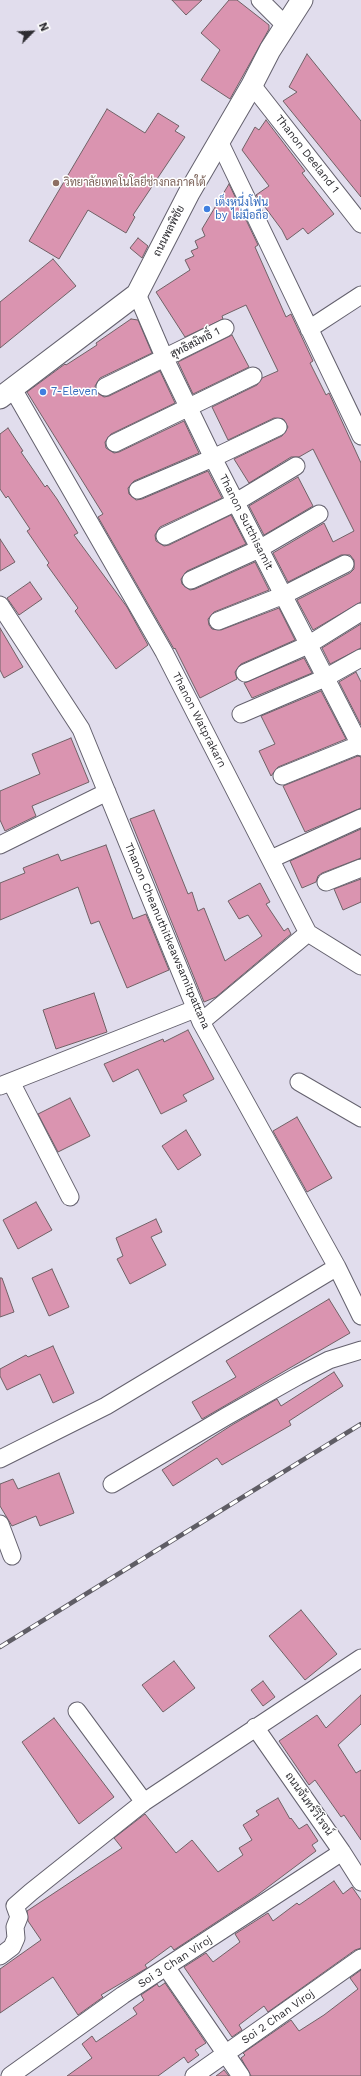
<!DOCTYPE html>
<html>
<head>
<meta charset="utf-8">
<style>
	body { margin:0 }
	#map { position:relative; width:361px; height:2076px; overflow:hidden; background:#e1dded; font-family:"Work Sans",sans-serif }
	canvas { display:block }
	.north { position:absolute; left:12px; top:12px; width:40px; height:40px; -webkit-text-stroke:3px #fff; paint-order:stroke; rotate:66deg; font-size:11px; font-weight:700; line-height:16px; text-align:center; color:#2d2c31 }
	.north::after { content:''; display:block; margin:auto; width:14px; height:18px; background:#2d2c31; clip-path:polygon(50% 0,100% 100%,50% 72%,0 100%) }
</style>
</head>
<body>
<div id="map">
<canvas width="361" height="2076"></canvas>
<div class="north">N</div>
</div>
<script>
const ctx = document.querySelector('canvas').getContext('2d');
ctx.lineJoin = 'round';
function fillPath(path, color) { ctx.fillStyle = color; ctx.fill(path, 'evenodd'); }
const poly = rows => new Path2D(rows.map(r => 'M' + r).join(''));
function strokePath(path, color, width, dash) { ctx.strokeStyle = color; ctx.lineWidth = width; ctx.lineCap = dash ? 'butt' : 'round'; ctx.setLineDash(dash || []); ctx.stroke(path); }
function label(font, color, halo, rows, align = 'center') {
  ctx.font = font + ' "Work Sans",Sarabun,sans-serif'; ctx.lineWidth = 3; ctx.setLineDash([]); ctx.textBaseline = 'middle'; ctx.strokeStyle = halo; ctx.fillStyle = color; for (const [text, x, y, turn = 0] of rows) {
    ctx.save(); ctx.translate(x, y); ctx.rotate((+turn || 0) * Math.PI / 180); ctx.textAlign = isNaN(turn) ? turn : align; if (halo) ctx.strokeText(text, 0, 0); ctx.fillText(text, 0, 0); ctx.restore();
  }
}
const building = poly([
	[172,0,202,0,186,15,172,0],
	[229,0,237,0,269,25,269,29,230,99,201,80,220,50,201,33,229,0],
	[307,54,361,121,361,197,283,101,297,92,289,87,307,54],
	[107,109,145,133,158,113,179,126,175,131,185,137,133,215,135,217,126,233,88,210,59,259,29,241,107,109],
	[266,120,305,171,302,173,334,214,308,234,303,228,287,240,282,230,256,195,269,186,242,150,255,127,259,130,266,120],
	[229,184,258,245,255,247,286,317,291,314,313,361,310,363,326,395,329,393,361,463,361,602,313,630,297,600,350,573,354,569,354,560,350,555,341,555,288,582,273,553,324,523,333,542,354,531,313,449,299,457,291,457,249,483,234,459,282,436,288,427,283,419,274,418,228,440,212,407,257,385,262,378,278,371,246,305,222,316,223,319,185,337,156,292,190,270,185,260,194,256,191,251,198,248,195,241,205,236,202,229,229,184],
	[138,238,148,246,142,258,130,248,138,238],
	[53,259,76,286,0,348,0,302,53,259],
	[131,319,138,320,152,353,100,378,95,386,96,392,104,397,109,396,160,371,175,403,111,434,105,442,106,448,114,453,119,452,184,421,199,453,134,481,128,488,129,494,136,500,142,499,208,471,222,498,160,527,155,535,156,541,164,546,169,545,231,515,246,544,187,571,181,579,182,584,190,590,195,589,255,562,269,590,214,612,208,619,209,625,212,629,221,630,279,608,295,640,241,664,235,672,237,679,200,698,175,648,174,649,98,517,103,514,27,392,65,364,66,365,97,345,96,343,131,319],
	[232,335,249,367,193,394,178,362,232,335],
	[8,428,23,451,21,452,45,487,47,485,57,499,78,533,74,535,127,607,148,645,116,669,75,611,78,608,47,565,49,563,27,531,30,529,8,496,6,498,0,489,0,434,8,428],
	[298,477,313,506,264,535,249,506,298,477],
	[0,539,15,562,0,571,0,539],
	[30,582,42,599,19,615,7,598,30,582],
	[361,624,361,648,330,664,322,648,361,624],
	[0,628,23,667,4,678,0,670,0,628],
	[304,658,312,673,252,698,244,683,304,658],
	[356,672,361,682,361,725,339,682,356,672],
	[321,691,346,739,278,767,271,776,259,751,275,744,261,716,321,691],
	[71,738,89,782,32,806,36,816,5,831,0,820,0,791,40,774,32,754,71,738],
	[358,756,361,757,361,808,305,832,283,786,358,756],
	[154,810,188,894,192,892,198,911,204,908,225,961,262,936,248,915,239,919,228,901,260,883,270,902,266,904,284,931,288,928,291,934,216,997,204,1002,130,819,154,810],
	[361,829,361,858,322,873,318,876,316,882,302,888,290,861,361,829],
	[106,845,133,919,146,914,169,970,127,988,99,921,91,924,78,887,0,920,0,883,25,873,23,868,58,854,61,861,106,845],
	[361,879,361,902,343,910,334,889,361,879],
	[94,993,107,1032,56,1049,43,1010,94,993],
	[188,1030,214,1079,183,1095,187,1101,161,1114,138,1069,113,1082,104,1064,163,1039,164,1042,188,1030],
	[70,1098,90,1136,58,1152,38,1114,70,1098],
	[297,1117,332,1178,307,1192,273,1131,297,1117],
	[186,1130,201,1155,178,1170,162,1146,186,1130],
	[36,1202,52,1230,18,1249,3,1220,36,1202],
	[156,1219,162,1232,151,1237,166,1265,130,1284,117,1259,123,1256,116,1238,156,1219],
	[52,1269,69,1307,49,1316,32,1278,52,1269],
	[0,1278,2,1278,14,1312,0,1317,0,1278],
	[329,1299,350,1333,202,1419,192,1402,236,1377,226,1361,329,1299],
	[53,1346,74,1393,53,1403,40,1374,7,1390,0,1376,0,1369,26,1355,28,1357,53,1346],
	[334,1372,343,1386,289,1421,291,1425,222,1465,217,1458,173,1486,162,1470,232,1425,277,1399,281,1406,334,1372],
	[59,1473,74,1513,40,1526,36,1516,12,1526,0,1506,0,1484,13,1479,18,1489,59,1473],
	[301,1610,337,1654,305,1680,269,1636,301,1610],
	[174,1661,195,1688,163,1712,142,1685,174,1661],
	[263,1681,275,1697,263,1706,251,1690,263,1681],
	[361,1695,361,1724,338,1745,356,1773,361,1770,361,1840,344,1815,341,1817,315,1780,309,1785,279,1741,317,1715,326,1728,361,1695],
	[54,1718,114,1797,79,1824,22,1742,54,1718],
	[278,1798,290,1819,291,1818,299,1829,307,1824,318,1841,312,1845,316,1851,256,1896,174,1950,171,1946,145,1965,147,1968,101,1995,103,1997,78,2015,53,1977,0,2013,0,1969,41,1940,28,1921,27,1911,122,1848,114,1838,145,1814,176,1853,192,1840,218,1872,243,1855,239,1848,252,1840,243,1825,259,1815,256,1811,278,1798],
	[334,1881,343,1894,352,1887,361,1900,361,1948,355,1950,268,2012,264,2006,239,2025,242,2030,232,2037,184,1967,206,1953,213,1962,240,1942,235,1934,268,1913,273,1921,297,1903,299,1905,334,1881],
	[361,1970,361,2076,251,2076,241,2058,245,2055,243,2053,291,2020,299,2031,324,2015,358,1989,350,1978,361,1970],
	[165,1983,206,2043,195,2050,199,2055,188,2063,184,2057,158,2076,67,2076,92,2058,82,2044,92,2036,96,2042,137,2014,133,2008,144,2000,141,1995,157,1984,159,1987,165,1983],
	[224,2070,229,2076,216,2076,224,2070]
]);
fillPath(building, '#da94b0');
strokePath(building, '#706166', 1);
const minor = poly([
	[260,0,285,25],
	[252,85,361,224],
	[219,141,361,436],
	[137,294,165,359,213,458,361,747],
	[309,329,361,295],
	[105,387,225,328],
	[13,389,164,652,308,933,201,1022],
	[115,443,253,376],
	[138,490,213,458,278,427],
	[165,536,236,502,296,466],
	[191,580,259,549,319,514],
	[0,605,81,729,201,1022,337,1267,361,1316],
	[218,621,284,595,345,564],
	[245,673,308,645,361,612],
	[241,714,325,678,361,658],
	[282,776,361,744],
	[0,845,107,792],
	[271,859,361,818],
	[326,882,361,868],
	[308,933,361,966],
	[11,1082,70,1197],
	[299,1082,361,1118],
	[0,1086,195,1009],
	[0,1459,106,1406,337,1267],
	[112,1484,227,1416,298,1376,329,1360,361,1350],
	[0,1524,12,1556],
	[77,1711,144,1802],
	[255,1727,342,1852,361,1882],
	[0,1956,12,1947,16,1938,15,1927,19,1917,15,1906,31,1892,144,1802,361,1658],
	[166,1967,241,2076],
	[10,2076,123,1995,342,1852],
	[194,2076,361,1958]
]);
const tertiary = poly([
	[0,398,137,294,189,193,252,85,270,50,302,0]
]);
strokePath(minor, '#64616e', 19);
strokePath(tertiary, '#64616e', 23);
strokePath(minor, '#fff', 17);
strokePath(tertiary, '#fff', 21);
const rail = poly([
	[0,1647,361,1424]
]);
strokePath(rail, '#5f5d65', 4.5);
strokePath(rail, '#fff', 3, [9]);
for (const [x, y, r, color] of [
	[56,183,4,"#8d6e63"],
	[207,209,4,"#3f7fe0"],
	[43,392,4,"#3f7fe0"]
]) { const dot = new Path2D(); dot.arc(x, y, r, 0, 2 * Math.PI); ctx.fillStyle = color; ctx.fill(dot); strokePath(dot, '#fff', 1.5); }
label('11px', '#2d2c31', '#fff', [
	["Thanon Deeland 1",307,154,52],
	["ถนนพลพิชัย",169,231,-63],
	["สุทธิสมิทธิ์ 1",195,343,-27],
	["Thanon Sutthisamit",246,522,63],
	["Thanon Watprakarn",199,720,63],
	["Thanon Cheanuthitkeawsamitpattana",167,936,67],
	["ถนนจันทร์วิโรจน์",309,1804,55],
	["Soi 3 Chan Viroj",175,1962,-33],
	["Soi 2 Chan Viroj",278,2017,-35]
]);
label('11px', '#785e54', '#fff', [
	["วิทยาลัยเทคโนโลยีช่างกลภาคใต้",64,183]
], 'left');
label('11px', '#366cbe', '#fff', [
	["เต็งหนึ่งโฟน",215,203],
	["by ไผ่มือถือ",215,216],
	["7-Eleven",51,392]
], 'left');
</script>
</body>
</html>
